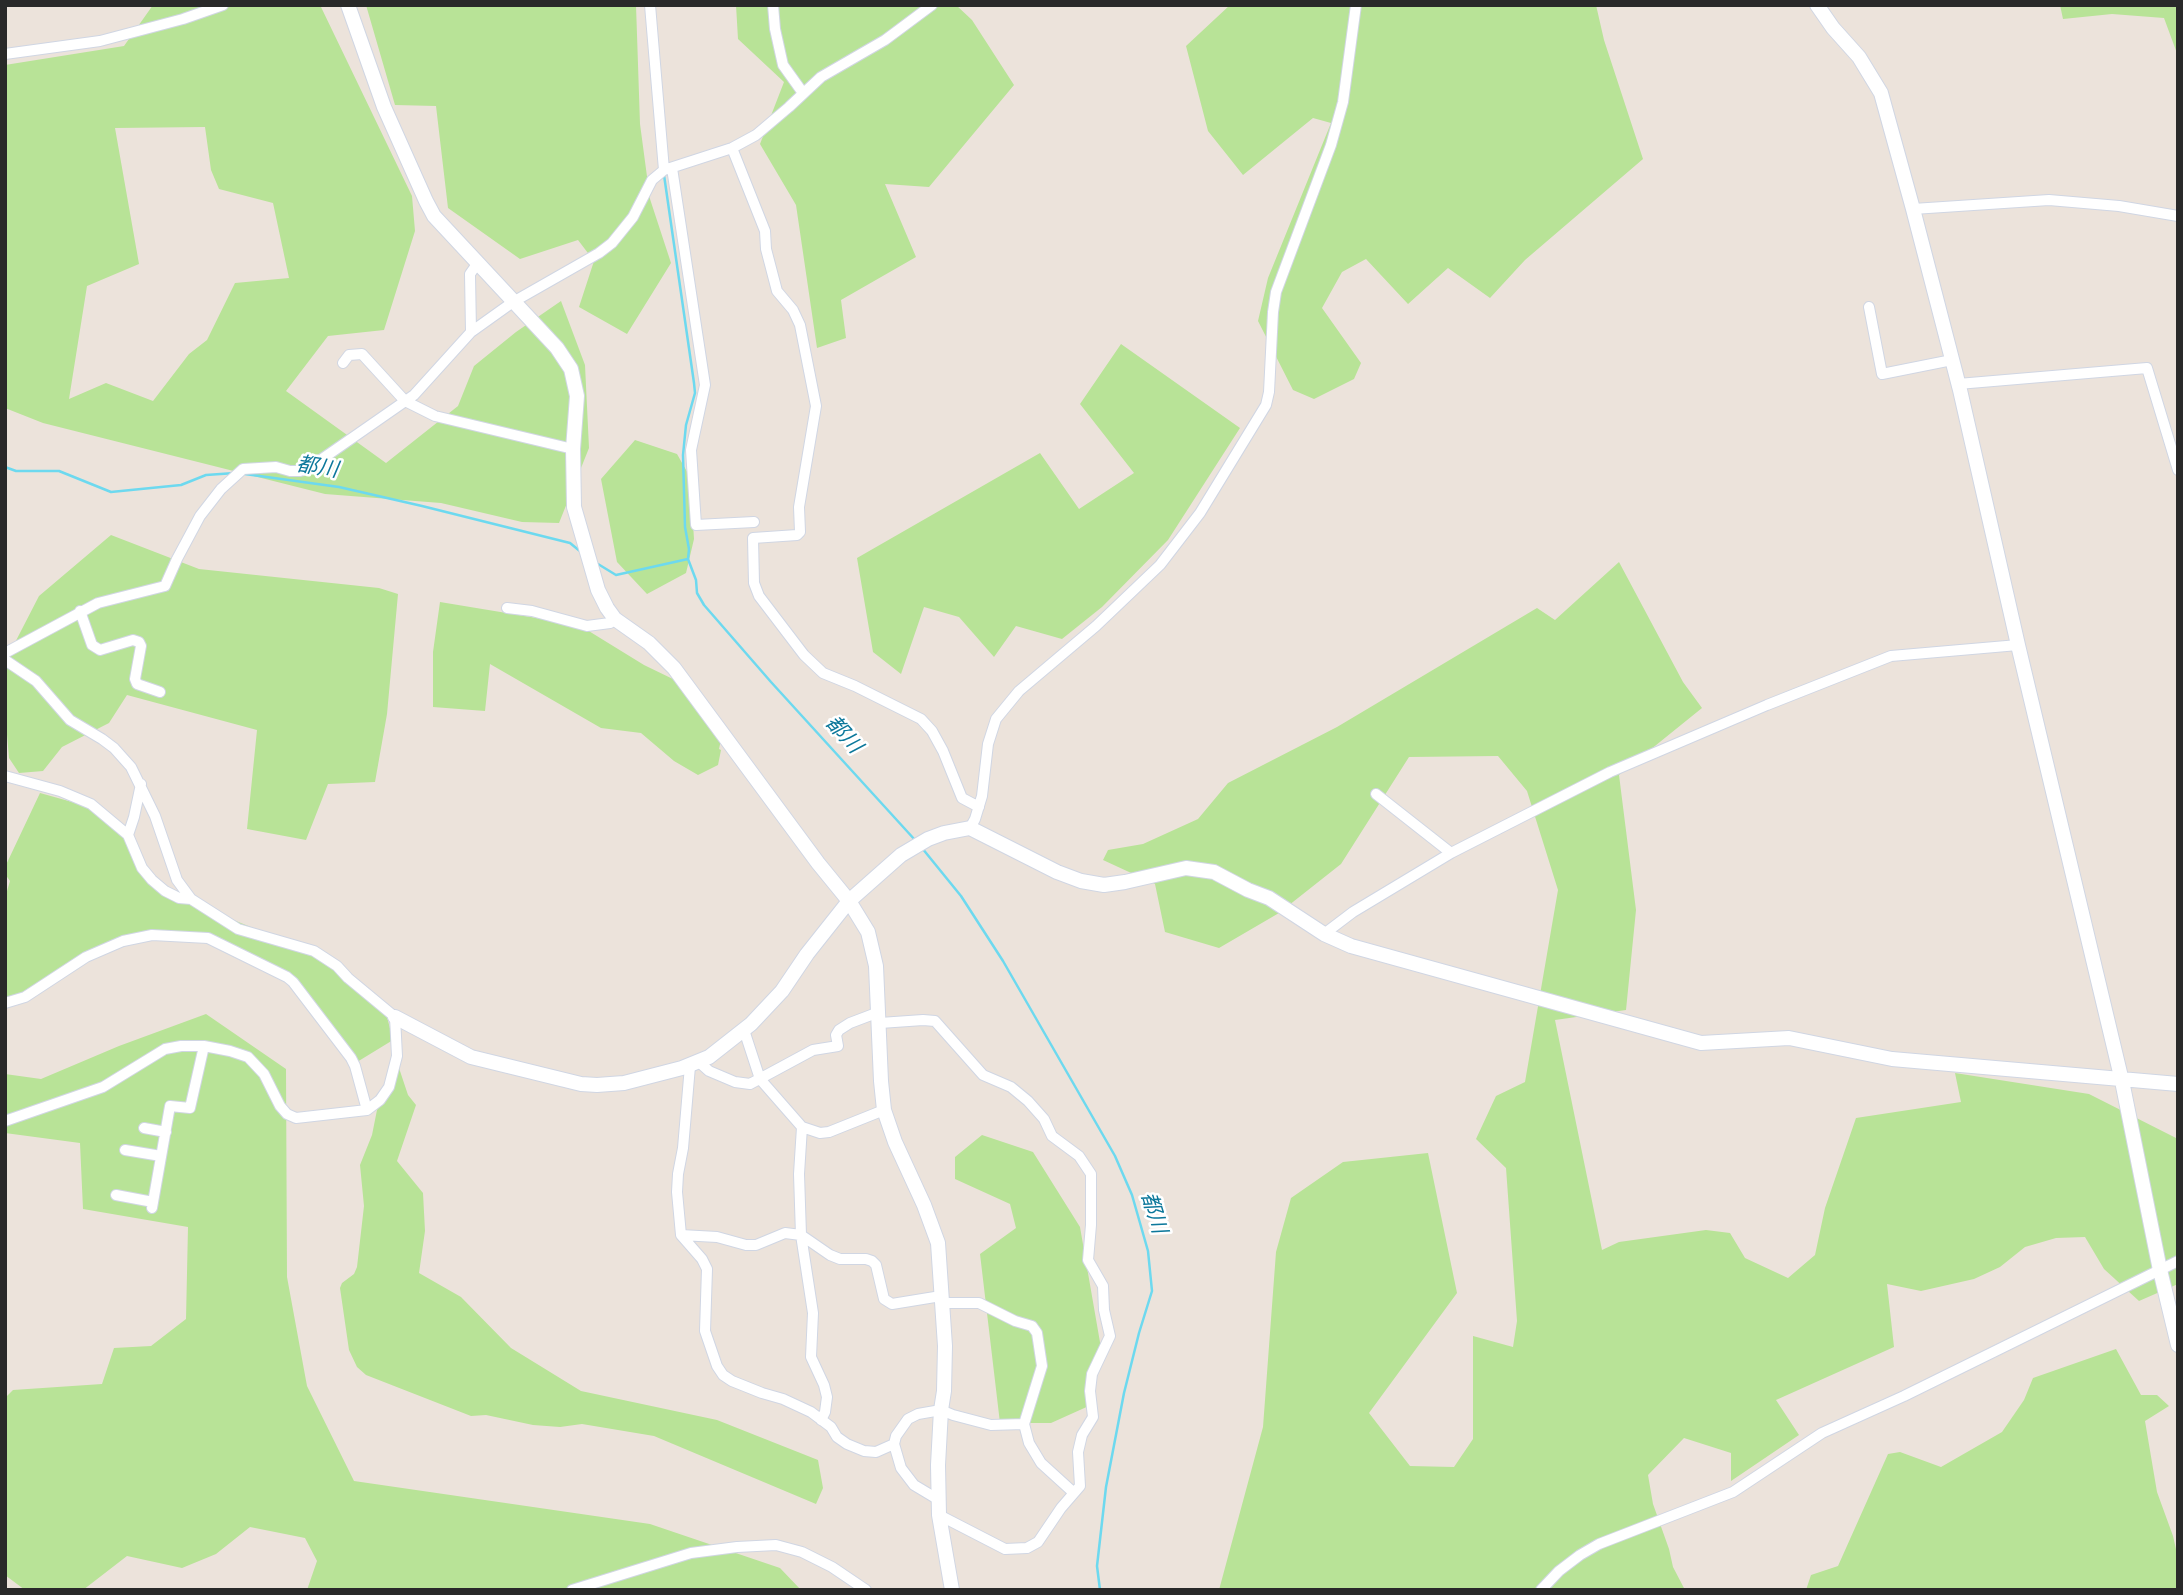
<!DOCTYPE html>
<html>
<head>
<meta charset="utf-8">
<style>
	body { margin:0 }
	#map { position:relative; width:2183px; height:1595px; overflow:hidden; background:#ece3db; font-family:"Varela Round",sans-serif }
	canvas { display:block }
	.frame { position:absolute; inset:0; border:7px solid #292929; pointer-events:none }
</style>
</head>
<body>
<div id="map">
<canvas width="2183" height="1595"></canvas>
<div class="frame"></div>
</div>
<script>
const ctx = document.querySelector('canvas').getContext('2d');
ctx.lineJoin = 'round';
function fillPath(path, color) { ctx.fillStyle = color; ctx.fill(path, 'evenodd'); }
const poly = rows => new Path2D(rows.map(r => 'M' + r).join(''));
function strokePath(path, color, width, dash) { ctx.strokeStyle = color; ctx.lineWidth = width; ctx.lineCap = dash ? 'butt' : 'round'; ctx.setLineDash(dash || []); ctx.stroke(path); }
function label(font, color, halo, rows, align = 'center') {
  ctx.font = font + ' "Varela Round","Noto Sans JP",sans-serif'; ctx.lineWidth = 5; ctx.setLineDash([]); ctx.textBaseline = 'middle'; ctx.strokeStyle = halo; ctx.fillStyle = color; for (const [text, x, y, turn = 0] of rows) {
    ctx.save(); ctx.translate(x, y); ctx.rotate((+turn || 0) * Math.PI / 180); ctx.textAlign = isNaN(turn) ? turn : align; if (halo) ctx.strokeText(text, 0, 0); ctx.fillText(text, 0, 0); ctx.restore();
  }
}
fillPath(poly([
	[153,5,321,7,412,196,415,231,384,330,328,336,286,391,386,463,458,406,474,366,516,332,561,301,585,365,589,448,559,523,522,522,441,503,325,494,43,423,5,408,5,65,124,46],
	[205,127,211,170,219,189,273,203,289,278,235,283,207,340,189,354,153,401,106,383,69,399,87,286,139,264,115,128],
	[366,5,636,5,640,124,650,199,671,263,627,334,579,307,594,261,578,240,520,259,448,208,436,106,395,105],
	[736,5,956,5,972,20,1014,85,929,187,885,184,916,257,841,300,846,338,817,348,796,205,760,144,784,82,738,39],
	[1230,5,1596,5,1604,40,1643,159,1525,260,1490,298,1448,268,1408,304,1366,259,1342,272,1322,308,1361,363,1354,379,1314,399,1293,390,1258,321,1268,278,1331,123,1313,118,1243,175,1208,131,1186,46],
	[2060,5,2178,5,2178,56,2164,18,2112,14,2063,19],
	[1121,344,1240,428,1168,540,1102,607,1062,639,1016,626,994,657,959,617,924,607,901,674,873,652,857,558,1040,453,1079,509,1134,473,1080,404],
	[635,440,677,454,690,477,694,539,686,573,647,594,617,562,601,479],
	[111,535,199,569,379,588,398,594,387,714,375,782,328,784,306,840,247,829,257,730,127,695,109,723,62,747,43,771,19,773,9,758,5,711,5,662,39,596],
	[1619,562,1683,682,1702,708,1619,775,1636,910,1626,1010,1555,1020,1602,1250,1619,1242,1706,1230,1730,1233,1745,1258,1788,1278,1815,1255,1825,1208,1856,1118,1961,1102,1955,1073,2089,1094,2178,1139,2178,1284,2139,1301,2104,1269,2085,1237,2056,1238,2025,1247,2000,1267,1974,1279,1921,1291,1887,1284,1894,1347,1776,1400,1799,1435,1731,1481,1731,1453,1684,1438,1648,1475,1653,1504,1669,1549,1673,1567,1685,1590,1219,1590,1263,1427,1276,1252,1291,1198,1343,1162,1428,1153,1457,1293,1369,1413,1410,1466,1454,1467,1473,1439,1473,1336,1513,1347,1517,1321,1506,1168,1476,1139,1496,1096,1525,1082,1558,890,1527,791,1498,756,1409,757,1341,864,1279,913,1219,948,1165,932,1155,884,1103,860,1108,850,1143,844,1198,819,1228,783,1337,727,1537,608,1555,620],
	[440,602,579,625,644,665,677,681,722,735,719,749,721,750,718,765,698,775,674,761,641,733,601,728,490,664,485,711,433,707,433,652],
	[40,793,90,807,127,840,139,871,209,910,317,954,387,1017,393,1040,357,1062,292,977,208,935,131,937,36,987,5,999,5,898,10,881,5,874,5,867],
	[206,1014,286,1069,287,1277,307,1386,354,1481,650,1524,780,1568,801,1590,307,1590,317,1561,305,1538,250,1527,216,1554,182,1568,127,1556,83,1590,25,1590,5,1575,5,1398,13,1390,102,1384,114,1348,151,1346,186,1319,188,1227,83,1209,80,1143,5,1133,5,1074,41,1079,119,1046],
	[398,1065,408,1095,416,1105,397,1161,423,1193,425,1231,419,1273,461,1297,511,1348,581,1391,717,1420,818,1460,823,1488,816,1504,654,1436,582,1424,560,1427,533,1425,486,1415,471,1416,366,1375,357,1367,349,1350,340,1288,342,1283,354,1274,357,1267,364,1206,360,1165,372,1135,377,1110,385,1098],
	[982,1135,1033,1152,1080,1227,1101,1348,1091,1405,1051,1423,1000,1423,980,1254,1016,1228,1010,1204,955,1179,955,1157],
	[2116,1349,2141,1395,2157,1395,2169,1406,2145,1421,2157,1492,2173,1536,2178,1558,2178,1590,1806,1590,1811,1575,1838,1566,1888,1454,1900,1452,1941,1467,2002,1432,2024,1400,2033,1378]
]), '#b8e397');
strokePath(poly([
	[664,175,694,383,695,393,686,425,683,455,685,527,689,549,688,559,696,580,697,593,704,605,771,682,915,840],
	[5,467,16,471,59,471,111,492,181,485,206,475,235,473],
	[245,474,339,487,422,506,570,543,581,552],
	[598,564,616,575,688,559],
	[922,848,961,896,1003,961,1115,1156,1132,1195,1148,1251,1152,1291,1139,1333,1124,1393,1106,1487,1097,1566,1100,1590]
]), '#6dd9ef', 2.5);
const street = poly([
	[650,5,664,170],
	[773,5,775,29,783,65,803,93],
	[5,54,100,41,183,19,223,5],
	[732,148,765,231,766,249,777,291,793,310,800,325,816,406,799,507,800,532,797,535,753,538,754,583,759,596,804,655,823,673,855,686,921,719,932,731,943,751,962,798,979,807],
	[672,168,705,385,691,450,696,525,754,522],
	[1913,209,2049,200,2119,206,2178,216],
	[1869,307,1882,374,1952,360],
	[471,332,470,274,477,264],
	[343,363,349,355,362,354,405,401,435,416,573,449],
	[1958,384,2147,368,2178,470],
	[507,608,532,611,587,626,610,623,615,619],
	[80,611,92,645,100,650,133,640,139,642,141,646,135,679,137,684,160,692],
	[5,653,98,603,165,586,177,559,200,516,221,489,243,469,276,467,290,471,300,471,309,468,414,395,471,332,513,302,599,253,612,243,633,217,652,180,664,170,732,148,756,135,789,107,821,77,885,40,932,5],
	[5,660,36,681,70,720,102,739,114,748,131,767,155,816,177,880,191,899,238,929,314,951,337,966,348,978,395,1017,397,1056,389,1087,380,1100,367,1110,296,1118,287,1114,280,1106,264,1074,248,1057,230,1051,204,1046,181,1046,165,1049,103,1087,5,1121],
	[5,776,60,791,91,804,128,835,142,868,152,880,165,891,179,898,191,899],
	[1376,794,1451,853],
	[970,828,975,819,982,796,988,744,996,719,1019,691,1096,626,1160,565,1200,513,1266,405,1269,392,1273,312,1276,292,1331,145,1343,102,1356,5],
	[128,835,134,817,141,784],
	[1324,934,1353,912,1451,853,1610,772,1767,705,1891,656,2018,645],
	[5,1003,25,997,86,957,123,941,152,935,208,938,287,977,293,982,351,1058,355,1066,367,1110],
	[880,1023,923,1020,935,1021,983,1075,1011,1087,1028,1101,1044,1119,1052,1136,1079,1156,1091,1174,1091,1225,1088,1260,1103,1286,1104,1310,1110,1336,1092,1374,1090,1391,1093,1417,1082,1435,1078,1452,1080,1486,1061,1508,1038,1542,1027,1548,1005,1549,939,1515],
	[744,1030,760,1079,802,1127,820,1133,829,1132,884,1110],
	[699,1062,709,1071,735,1082,750,1084,813,1050,838,1046,836,1035,839,1030,850,1023,879,1012],
	[690,1066,683,1148,678,1174,677,1192,681,1235,702,1259,707,1269,705,1331,717,1366,723,1375,732,1381,762,1393,783,1399,811,1412,831,1427,837,1437,847,1444,864,1451,876,1452,894,1444],
	[802,1127,799,1174,801,1235,813,1313,811,1357,824,1385,827,1397,825,1412,821,1420],
	[144,1128,166,1132],
	[125,1150,161,1156],
	[116,1195,153,1202],
	[152,1208,170,1106,190,1108,204,1046],
	[681,1235,717,1237,746,1245,756,1245,785,1233,801,1235,830,1255,840,1259,866,1259,872,1261,876,1265,884,1299,892,1304,941,1296],
	[943,1303,979,1303,1015,1321,1032,1326,1037,1333,1042,1366,1024,1424,1029,1443,1041,1463,1074,1493],
	[939,1500,914,1485,901,1468,894,1444,896,1436,908,1419,918,1414,941,1410,953,1415,991,1425,1024,1424],
	[572,1590,691,1553,737,1547,776,1545,802,1552,832,1567,866,1590],
	[1541,1590,1559,1571,1580,1555,1599,1544,1733,1492,1822,1433,1904,1396,2178,1261]
]);
const secondary = poly([
	[348,5,384,107,426,201,434,216,557,348,571,369,577,396,573,449,574,507,598,590,607,608,615,619,649,643,674,668,818,863,849,901,868,932,876,966,881,1081,884,1110,895,1142,924,1205,938,1243,945,1346,944,1391,941,1410,938,1465,939,1515,952,1590],
	[1817,5,1833,28,1859,57,1881,93,1913,209,1960,390,2018,645,2122,1081,2160,1270,2178,1345],
	[395,1017,471,1057,581,1084,597,1085,624,1083,682,1068,709,1057,751,1024,782,991,807,954,849,901,901,855,928,839,944,833,970,828,1057,872,1081,881,1104,885,1125,882,1186,868,1214,872,1248,890,1269,898,1324,934,1351,946,1701,1043,1789,1038,1892,1059,2178,1084]
]);
strokePath(street, '#d0d6e3', 12);
strokePath(secondary, '#d0d6e3', 16);
strokePath(street, '#fff', 10);
strokePath(secondary, '#fff', 14);
label('italic 21px', '#0c789b', '#fff', [
	["都川",317,468,9],
	["都川",843,735,48],
	["都川",1153,1213,73]
]);
</script>
</body>
</html>
